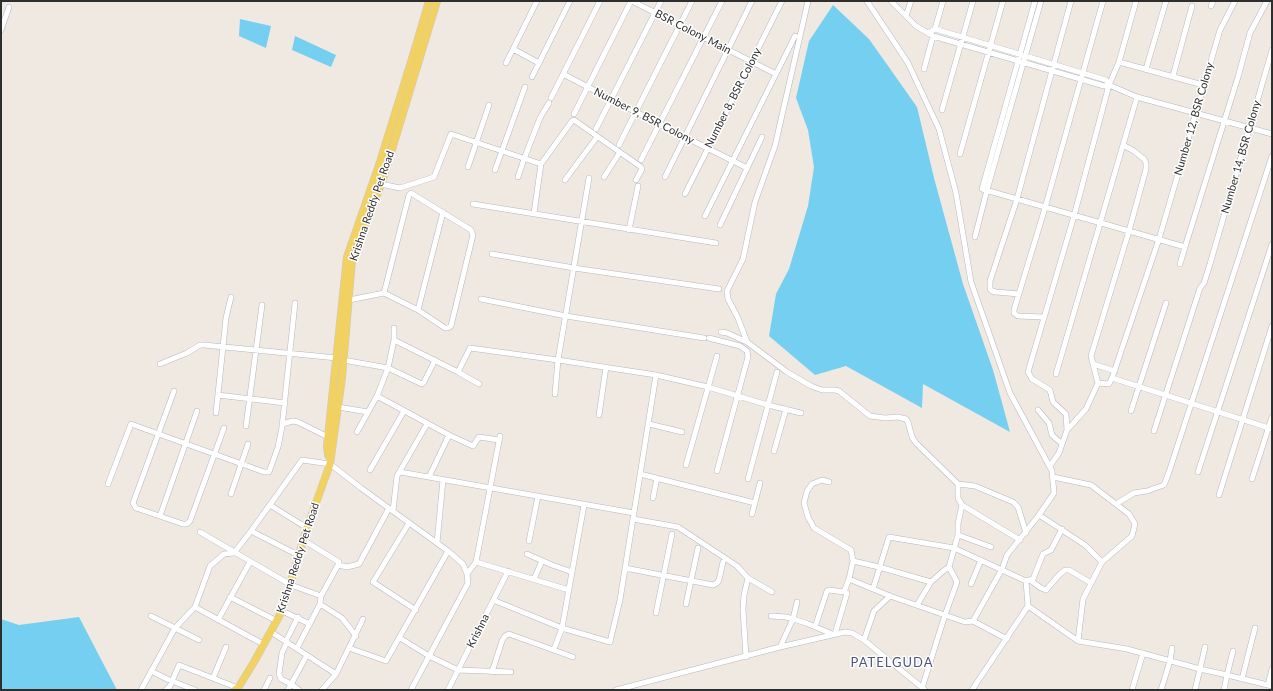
<!DOCTYPE html>
<html>
<head>
<meta charset="utf-8">
<style>
	body { margin:0 }
	#map { position:relative; width:1273px; height:691px; overflow:hidden; background:#efe9e1; font-family:Lato,sans-serif }
	canvas { display:block }
	.frame { position:absolute; inset:0; border:2px solid #2e2e2e; pointer-events:none }
</style>
</head>
<body>
<div id="map">
<canvas width="1273" height="691"></canvas>
<div class="frame"></div>
</div>
<script>
const ctx = document.querySelector('canvas').getContext('2d');
ctx.lineJoin = 'round';
function fillPath(path, color) { ctx.fillStyle = color; ctx.fill(path, 'evenodd'); }
const poly = rows => new Path2D(rows.map(r => 'M' + r).join(''));
function strokePath(path, color, width, dash) { ctx.strokeStyle = color; ctx.lineWidth = width; ctx.lineCap = dash ? 'butt' : 'round'; ctx.setLineDash(dash || []); ctx.stroke(path); }
function label(font, color, halo, rows, align = 'center') {
  ctx.font = font + ' Lato,sans-serif'; ctx.lineWidth = 3; ctx.setLineDash([]); ctx.textBaseline = 'middle'; ctx.strokeStyle = halo; ctx.fillStyle = color; for (const [text, x, y, turn = 0] of rows) {
    ctx.save(); ctx.translate(x, y); ctx.rotate((+turn || 0) * Math.PI / 180); ctx.textAlign = isNaN(turn) ? turn : align; if (halo) ctx.strokeText(text, 0, 0); ctx.fillText(text, 0, 0); ctx.restore();
  }
}
fillPath(poly([
	[833,5,869,39,917,107,934,178,963,284,993,370,1010,432,923,384,922,408,846,366,815,375,769,336,776,294,789,269,808,206,814,167,808,130,796,98,809,41],
	[240,19,271,26,266,48,239,36],
	[295,36,336,55,331,67,292,50],
	[79,617,117,690,1,690,1,619,19,625]
]), '#75cff0');
const minor = poly([
	[632,1,776,74],
	[867,1,908,63,939,129,956,193,971,282,1010,393,1052,471,1054,493,1039,515,1007,555,1002,569,973,621],
	[891,1,916,26,933,36,1104,86,1109,85],
	[1035,1,982,189,1185,247,1238,77,1250,33,1267,1],
	[1211,6,1213,1],
	[906,16,911,1],
	[935,29,943,1],
	[1,30,9,7],
	[928,33,935,29,1106,80,1109,85,1137,97,1272,134],
	[513,49,539,63],
	[1119,62,1203,85],
	[506,63,537,1],
	[924,69,933,36],
	[1146,69,1166,1],
	[563,74,659,124,747,168],
	[1173,76,1192,6],
	[532,77,570,1],
	[551,98,600,1],
	[942,110,973,1],
	[574,114,631,1],
	[596,129,661,1],
	[619,145,692,1],
	[960,154,1003,1],
	[641,160,722,1],
	[468,167,489,105],
	[495,170,525,87],
	[518,177,524,159,540,118,549,103],
	[604,177,620,152],
	[665,177,752,1],
	[565,180,597,137],
	[381,184,400,188,434,177,451,134,541,164,572,121,574,120,641,167,642,169,636,180],
	[685,194,782,1],
	[473,204,716,243],
	[534,213,541,164],
	[705,216,795,36],
	[720,225,762,137],
	[629,230,638,186],
	[975,237,987,190,1041,1],
	[492,254,574,268,719,289],
	[1180,264,1185,247],
	[1019,294,996,292,992,291,990,289,990,281,1017,199,1071,1],
	[481,299,566,316,704,338],
	[349,300,384,293,418,310,445,328,448,328,451,326,473,235,471,230,411,193,409,195,384,293],
	[418,310,443,212],
	[1043,317,1018,316,1014,313,1014,310,1045,208,1103,1],
	[394,328,394,340],
	[721,332,727,333,747,342,787,372,811,386,822,390,835,390,839,391,870,416,885,418,898,417,906,419,908,422,912,437,916,443,958,484,975,486,1013,502,1018,507,1026,533],
	[709,338,740,346,747,351,748,357,717,471],
	[747,342,738,318,728,299,727,291,743,259,755,202,775,146,808,1],
	[343,360,388,368,394,340,458,372,479,384],
	[160,364,187,353,200,345,204,345,337,358],
	[1093,364,1098,383],
	[1115,371,1093,364,1091,356,1129,231,1146,169,1146,163,1144,159,1134,151,1123,145],
	[458,372,470,348,558,360,656,375,708,387,768,405,801,413],
	[1056,374,1137,97],
	[1112,378,1159,239,1220,30,1235,1],
	[174,391,133,503,136,508,183,524,187,524,190,521,224,428],
	[555,394,558,360,589,178],
	[218,395,285,403],
	[377,396,388,368,422,384,424,382,435,360],
	[338,407,368,412],
	[1038,410,1049,423,1052,435,1062,444],
	[1131,411,1166,303],
	[216,413,226,318,231,297],
	[599,415,606,367],
	[282,424,293,421,298,422,328,437],
	[649,424,682,432],
	[246,426,262,305],
	[1067,430,1066,414,1053,402,1050,390,1032,379,1028,372,1074,216,1109,85,1119,62,1136,1],
	[1154,431,1200,288,1204,283,1210,264,1272,50],
	[357,432,377,396,449,435,473,446,479,437,499,440],
	[774,451,786,409],
	[686,465,717,356],
	[1050,466,1059,453,1067,430,1086,409,1098,383,1109,384,1112,378,1272,429],
	[370,470,404,411],
	[400,472,634,513],
	[1198,472,1272,244],
	[640,474,755,503],
	[429,477,449,435],
	[1053,477,1091,485,1129,514,1135,524,1132,536,1102,562,1083,599,1078,641],
	[748,479,777,372],
	[1252,479,1272,417],
	[829,482,822,480,812,484,807,491,804,503,808,517,814,528,851,550,853,561,849,579,844,592,847,593,835,634],
	[108,484,131,424,264,472,269,472,278,447,282,427,295,303],
	[958,484,958,498,962,505,1020,540],
	[231,494,248,444],
	[1219,495,1272,326],
	[653,498,657,478],
	[1116,504,1134,493,1147,491,1164,485,1169,472,1272,156],
	[270,505,307,528],
	[393,511,397,476,427,424],
	[752,514,760,483],
	[1039,515,1085,545,1102,562],
	[160,516,197,411],
	[633,519,678,527,737,566,748,578],
	[409,523,373,582,416,610],
	[251,531,298,555],
	[200,532,291,585,321,596,320,604,342,618,356,636],
	[958,535,991,547],
	[303,540,339,562,338,565],
	[529,541,538,496],
	[437,543,443,480],
	[527,554,552,565,572,572],
	[853,561,879,567,931,582],
	[476,562,500,436],
	[338,565,347,567,359,564,389,508],
	[625,568,713,585,717,583,719,580,723,562],
	[467,574,476,562,569,590],
	[534,579,542,561],
	[849,579,890,596,965,622,973,621,1007,639],
	[1030,580,1041,588,1046,590,1059,575,1065,570,1069,570,1091,583],
	[971,584,981,560],
	[873,589,889,537,954,548,1026,581],
	[321,596,338,565],
	[230,597,277,621],
	[493,600,562,628,610,642,620,600,656,375],
	[797,602,793,619,806,623,832,634],
	[686,604,698,548],
	[917,605,931,582,942,572,949,567,958,535,958,524,962,505],
	[1028,606,1078,641,1127,649,1200,669,1205,647],
	[195,607,263,644],
	[282,611,310,624],
	[656,613,672,534],
	[151,616,199,640],
	[771,616,786,617,793,619,780,647],
	[218,620,250,562],
	[815,627,827,591,829,590,844,592],
	[271,632,336,674],
	[400,638,429,656,458,670,511,672],
	[864,640,874,611,890,596],
	[286,641,298,617],
	[287,642,282,653,279,674,281,679,291,684,299,690],
	[297,648,320,604],
	[349,648,386,661,448,551],
	[554,649,562,628,584,505],
	[1233,651,1227,675,1272,686],
	[746,657,743,610,744,595,748,578,772,592],
	[151,671,167,679,195,690],
	[492,672,502,641,505,636,509,634,573,657],
	[213,678,226,647],
	[1242,679,1255,628],
	[1268,685,1272,669],
	[922,688,945,615,957,582,949,567],
	[141,690,175,628,195,607,210,566,224,554,234,553,251,531,302,460,330,464,361,488,448,551,463,564,467,574,468,583,411,690],
	[166,690,170,686,179,665,238,688],
	[264,690,270,678],
	[288,690,307,655],
	[322,690,336,674,363,619],
	[448,690,508,571],
	[616,690,780,647,845,632,852,633,864,640,925,690],
	[972,690,1028,606,1026,581,1033,579,1043,554,1051,550,1062,529],
	[1132,690,1143,653],
	[1161,690,1170,661,1172,648],
	[1195,690,1200,669,1227,675,1224,690]
]);
const major = poly([
	[328,455,327,446,347,257,380,162,415,49,429,1],
	[235,690,238,688,254,662,282,611,307,528,330,464,342,378,352,260,383,179,437,1]
]);
strokePath(minor, '#b4b7c1', 6);
strokePath(major, '#c9c9c9', 8);
strokePath(minor, '#fff', 5);
strokePath(major, '#f2d163', 7);
label('11px', '#2e2e2e', '#fff', [
	["BSR Colony Main",693,32,27],
	["Number 8, BSR Colony",733,98,-63],
	["Number 9, BSR Colony",644,116,27],
	["Number 12, BSR Colony",1194,119,-74],
	["Number 14, BSR Colony",1241,157,-74],
	["Krishna Reddy Pet Road",372,206,-71],
	["Krishna Reddy Pet Road",298,558,-72],
	["Krishna",478,631,-63]
]);
ctx.letterSpacing = '1px';
label('13px', '#4d5680', '#fff', [
	["PATELGUDA",892,663]
]);
ctx.letterSpacing = '0px';
</script>
</body>
</html>
